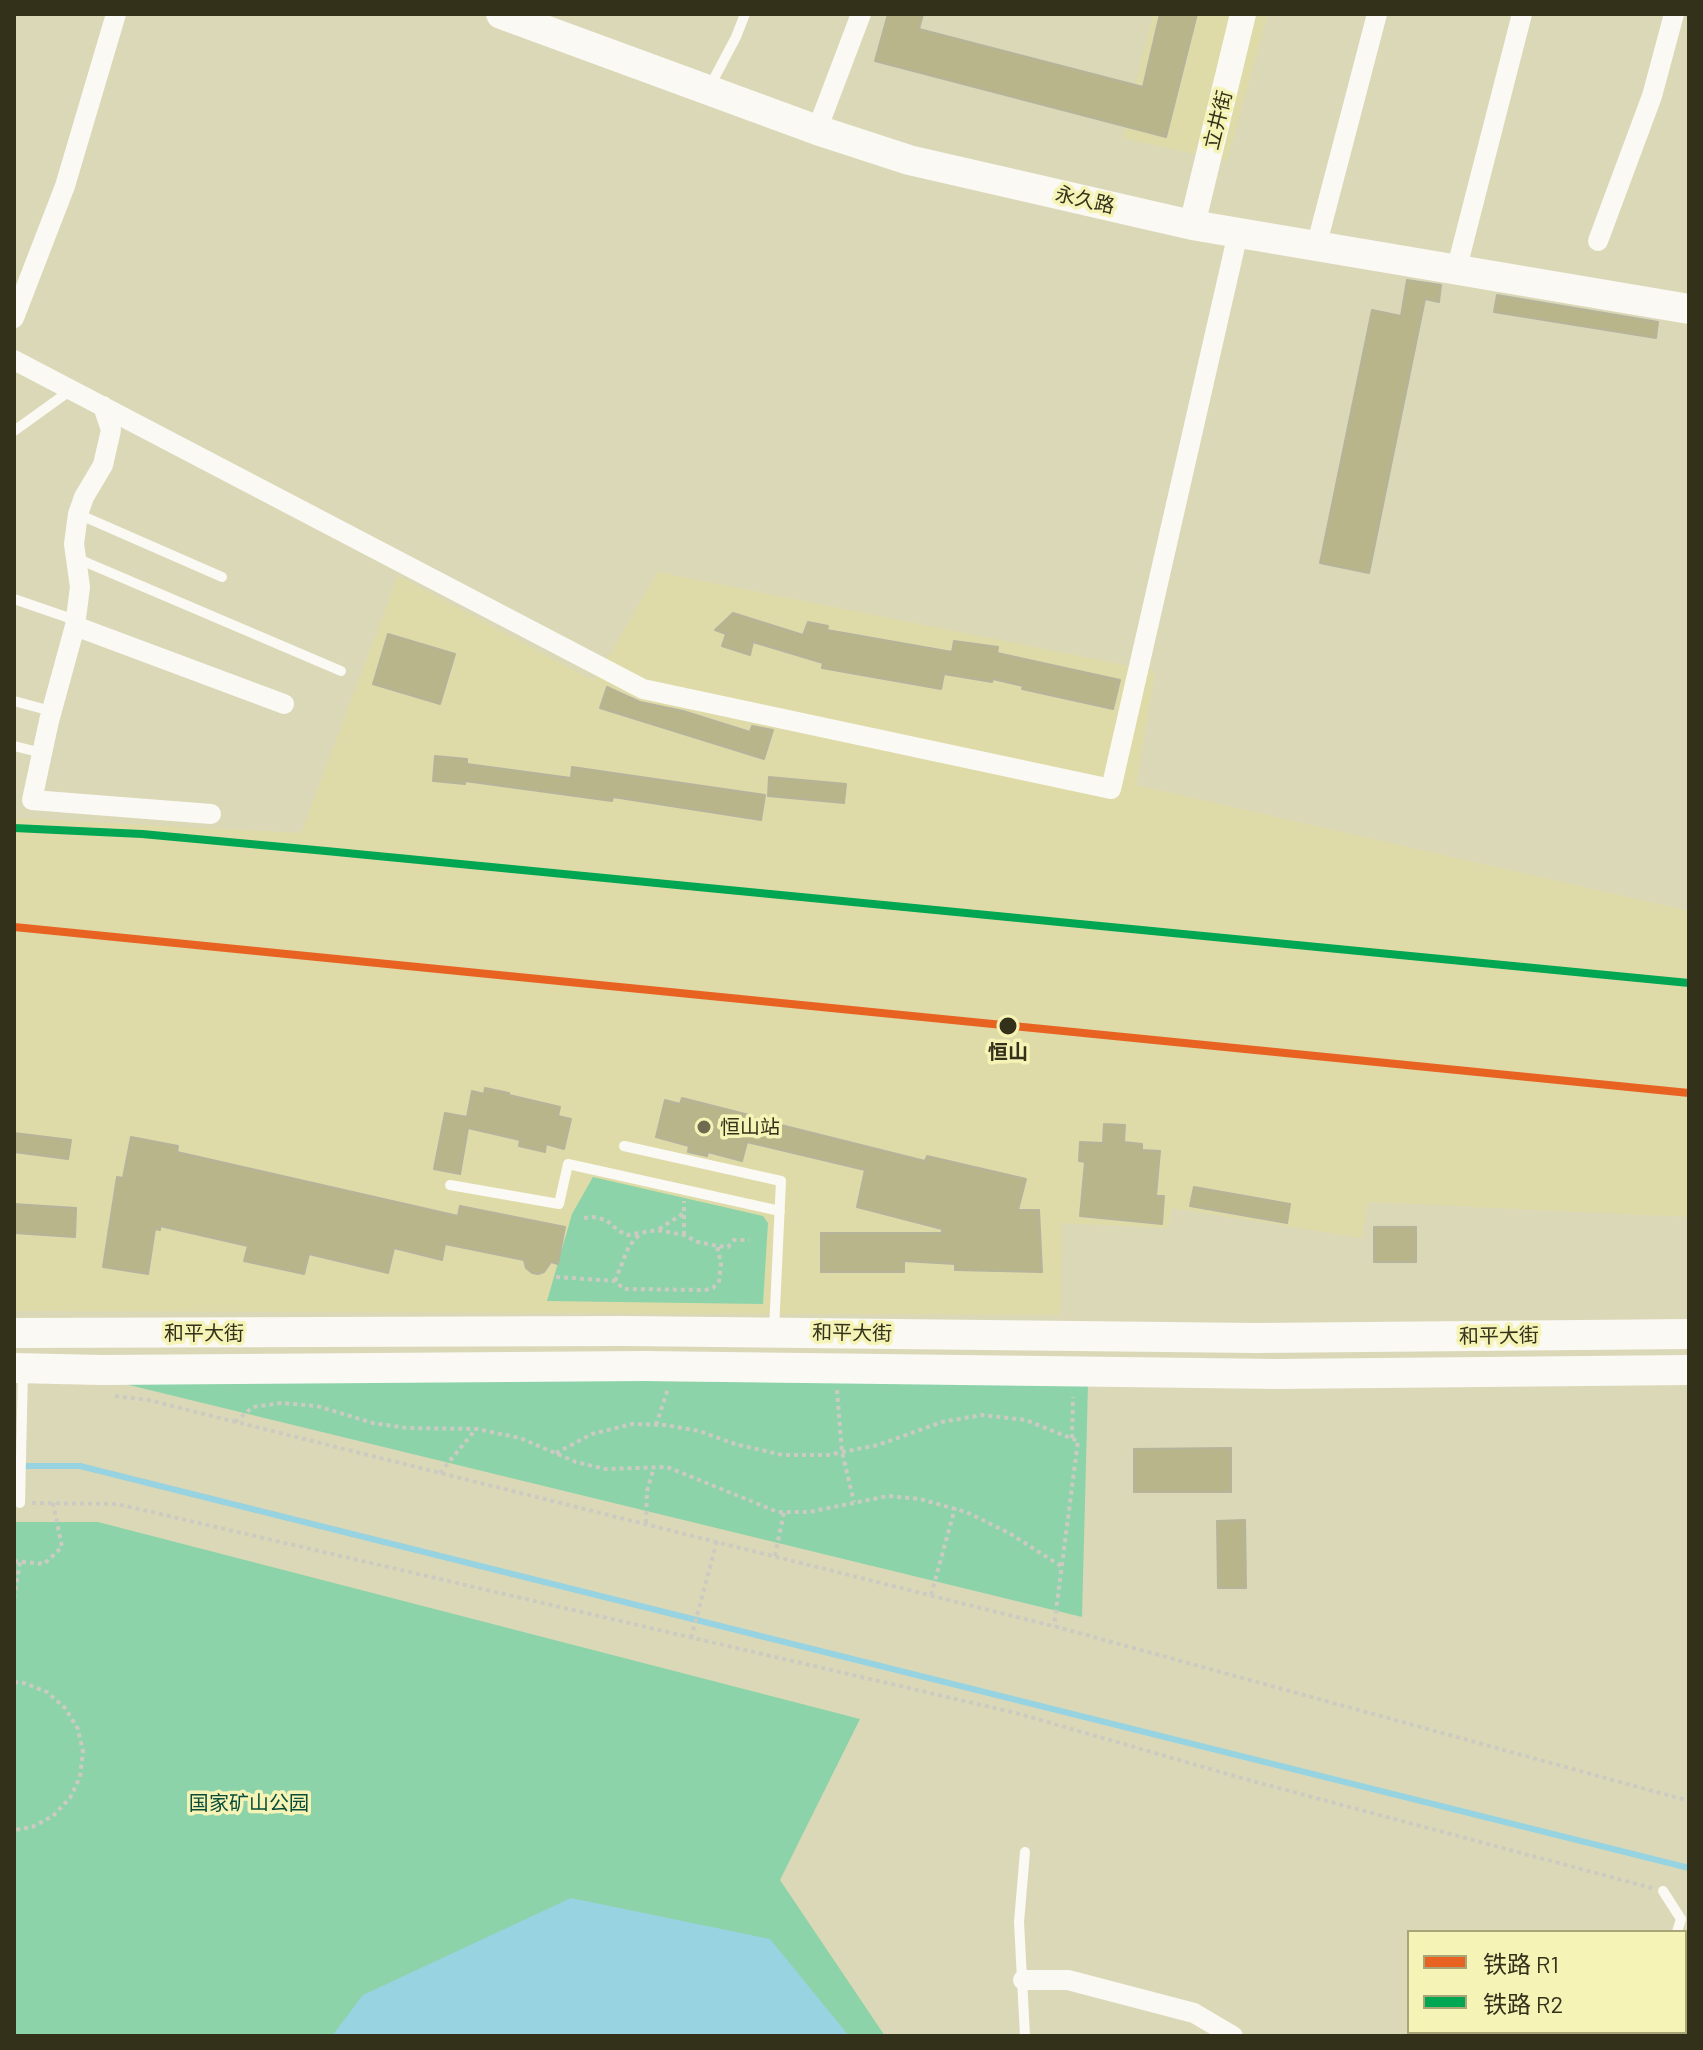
<!DOCTYPE html>
<html>
<head>
<meta charset="utf-8">
<style>
	body { margin:0 }
	#map { position:relative; width:1703px; height:2050px; overflow:hidden; background:#dbd8b8; font-family:Barlow,"Noto Sans SC",sans-serif }
	canvas { display:block }
	.frame { position:absolute; inset:0; border:16px solid #333119; pointer-events:none }
	.legend { position:absolute; left:1407px; top:1930px; width:280px; height:104px; box-sizing:border-box; background:#f6f3b6; border:2px solid #a8a577; margin:0; padding:10px 14px; list-style:none; font-size:24px; color:#333119 }
	.legend li { display:flex; align-items:center; gap:16px; height:40px }
	.legend b { width:40px; border:2px solid #a8a577 }
</style>
</head>
<body>
<div id="map">
<canvas width="1703" height="2050"></canvas>
<div class="frame"></div>
<ul class="legend">
<li><b style="height:10px;background:#e86222"></b>铁路 R1</li>
<li><b style="height:10px;background:#00a651"></b>铁路 R2</li>
</ul>
</div>
<script>
const ctx = document.querySelector('canvas').getContext('2d');
ctx.lineJoin = 'round';
function fillPath(path, color) { ctx.fillStyle = color; ctx.fill(path, 'evenodd'); }
const poly = rows => new Path2D(rows.map(r => 'M' + r).join(''));
function strokePath(path, color, width, dash) { ctx.strokeStyle = color; ctx.lineWidth = width; ctx.lineCap = dash ? 'butt' : 'round'; ctx.setLineDash(dash || []); ctx.stroke(path); }
function label(font, color, halo, rows, align = 'center') {
  ctx.font = font + ' Barlow,"Noto Sans SC",sans-serif'; ctx.lineWidth = 7; ctx.setLineDash([]); ctx.textBaseline = 'middle'; ctx.strokeStyle = halo; ctx.fillStyle = color; for (const [text, x, y, turn = 0] of rows) {
    ctx.save(); ctx.translate(x, y); ctx.rotate((+turn || 0) * Math.PI / 180); ctx.textAlign = isNaN(turn) ? turn : align; if (halo) ctx.strokeText(text, 0, 0); ctx.fillText(text, 0, 0); ctx.restore();
  }
}
fillPath(poly([
	[1153,14,1268,14,1227,161,1123,138],
	[658,572,1155,671,1136,785,1689,911,1689,1217,1368,1202,1362,1238,1172,1208,1168,1228,1062,1223,1060,1315,14,1311,14,818,301,833,398,576,594,681]
]), '#dfdba8');
fillPath(poly([
	[593,1177,763,1216,768,1223,763,1304,547,1301,572,1214],
	[92,1376,1088,1385,1082,1617],
	[14,1522,98,1522,860,1719,780,1880,885,2036,14,2036]
]), '#8cd3aa');
fillPath(poly([
	[571,1898,770,1939,849,2036,332,2036,363,1995]
]), '#98d3e1');
strokePath(poly([
	[14,1466,80,1466,1689,1868]
]), '#98d3e1', 6);
const building = poly([
	[888,14,923,14,919,29,1143,87,1160,14,1197,14,1166,137,875,61,888,14],
	[1407,280,1441,285,1439,302,1425,299,1369,573,1320,563,1372,310,1401,316,1407,280],
	[1497,295,1658,322,1656,338,1494,312,1497,295],
	[733,613,803,635,808,622,828,626,827,630,952,652,954,641,998,647,997,653,1120,680,1113,709,1022,689,1023,686,993,679,992,682,944,674,941,689,822,668,823,663,753,642,750,655,722,646,726,634,715,630,733,613],
	[388,634,455,654,440,704,373,684,388,634],
	[607,687,640,702,683,711,750,732,752,726,773,730,764,759,600,708,607,687],
	[435,756,467,759,467,764,571,778,572,767,765,795,761,820,613,797,612,801,465,781,465,784,433,781,435,756],
	[769,777,846,784,844,803,768,796,769,777],
	[485,1088,509,1093,509,1095,560,1107,558,1116,571,1119,564,1149,546,1144,545,1152,519,1146,520,1140,468,1128,460,1174,434,1169,445,1113,467,1117,472,1091,484,1094,485,1088],
	[682,1098,753,1116,753,1118,925,1161,927,1156,1026,1179,1018,1210,1039,1210,1042,1272,955,1270,955,1264,904,1261,904,1272,821,1272,821,1233,942,1233,942,1229,857,1207,865,1170,747,1142,742,1161,708,1152,707,1156,688,1152,689,1146,656,1137,665,1100,680,1104,682,1098],
	[1104,1124,1125,1125,1124,1142,1142,1144,1142,1150,1160,1151,1156,1196,1164,1196,1162,1224,1080,1216,1085,1162,1079,1161,1080,1142,1103,1143,1104,1124],
	[14,1133,71,1140,68,1159,14,1152,14,1133],
	[131,1137,178,1146,177,1152,458,1216,460,1206,565,1227,558,1264,551,1262,544,1272,538,1274,532,1273,526,1268,524,1260,445,1244,442,1260,394,1248,388,1273,309,1254,304,1274,244,1261,248,1246,160,1226,160,1230,155,1229,148,1274,103,1267,117,1177,123,1178,131,1137],
	[1194,1187,1290,1204,1287,1223,1190,1206,1194,1187],
	[14,1204,76,1208,75,1237,14,1233,14,1204],
	[1374,1227,1416,1227,1416,1262,1374,1262,1374,1227],
	[1231,1448,1231,1492,1134,1492,1134,1449,1231,1448],
	[1245,1520,1246,1588,1218,1588,1217,1521,1245,1520]
]);
fillPath(building, '#b9b58a');
strokePath(building, '#b5b399', 2);
strokePath(poly([
	[584,1218,593,1217,606,1220,619,1231,627,1235,657,1230,684,1235,698,1242,717,1246,728,1247,734,1240,749,1240],
	[659,1229,684,1213],
	[684,1235,684,1201],
	[556,1277,615,1281,624,1289,705,1290,713,1288,719,1281,721,1263,717,1246],
	[615,1281,629,1246,640,1234],
	[837,1390,842,1452,854,1502],
	[115,1396,148,1400,1061,1628,1689,1801],
	[235,1422,253,1407,281,1403,317,1406,373,1423,407,1428,477,1429,520,1438,576,1462,605,1469,667,1467,778,1512,809,1512,888,1496,920,1499,966,1512,1009,1533,1061,1566],
	[656,1425,668,1389],
	[1072,1438,1073,1397],
	[556,1453,592,1434,632,1424,665,1425,699,1431,735,1444,783,1455,828,1455,878,1445,942,1422,982,1415,1026,1420,1078,1441,1054,1626],
	[440,1473,476,1429],
	[32,1503,117,1504,1016,1713,1245,1779,1652,1888],
	[646,1523,647,1491,654,1467],
	[775,1556,784,1512],
	[14,1561,44,1564,62,1547,53,1503],
	[931,1595,955,1508],
	[14,1598,20,1562],
	[691,1638,717,1541],
	[14,1682,24,1683,47,1692,65,1708,78,1729,83,1752,80,1777,70,1798,53,1816,32,1827,14,1830]
]), '#cccbc2', 4, [4, 4]);
strokePath(poly([
	[709,88,736,37,745,14],
	[14,431,71,390],
	[78,514,222,577],
	[76,558,341,671],
	[14,599,75,620],
	[14,701,51,711],
	[14,746,42,753],
	[624,1146,781,1181,774,1330],
	[450,1185,559,1204,568,1164,780,1211],
	[20,1503,23,1370],
	[1025,1852,1019,1922,1025,2036],
	[1663,1891,1681,1919,1677,1932],
	[1647,2036,1649,2032]
]), '#faf9f4', 10);
strokePath(poly([
	[817,130,861,14],
	[1598,241,1652,96,1674,14],
	[1316,247,1377,14],
	[1456,271,1522,14],
	[14,318,65,186,116,14],
	[14,360,643,689,1111,789,1238,233],
	[103,406,111,430,103,465,84,497,78,514,74,544,80,587,75,626,49,721,32,800,211,814],
	[75,626,284,704],
	[1023,1980,1068,1980,1194,2013,1233,2036]
]), '#faf9f4', 20);
strokePath(poly([
	[1192,225,1243,14]
]), '#faf9f4', 26);
strokePath(poly([
	[501,14,817,130,909,160,1192,225,1689,309],
	[14,1333,625,1331,1256,1338,1689,1334],
	[14,1368,102,1370,646,1366,1277,1374,1689,1370]
]), '#faf9f4', 30);
strokePath(poly([
	[14,927,1689,1093]
]), '#e86222', 8);
strokePath(poly([
	[14,828,142,834,326,851,1689,983]
]), '#00a651', 8);
for (const [x, y, r, color] of [
	[1008,1026,10,"#333119"],
	[704,1127,8,"#6e6b51"]
]) { const dot = new Path2D(); dot.arc(x, y, r, 0, 2 * Math.PI); ctx.fillStyle = color; ctx.fill(dot); strokePath(dot, '#f6f3b6', 3); }
label('20px', '#333119', '#f6f3b6', [
	["立井街",1218,120,-76],
	["永久路",1085,200,13],
	["和平大街",204,1333],
	["和平大街",852,1333,1],
	["和平大街",1499,1336,-1]
]);
label('bold 20px', '#333119', '#f6f3b6', [
	["恒山",1008,1052]
]);
label('20px', '#333119', '#f6f3b6', [
	["恒山站",720,1127]
], 'left');
label('20px', '#084d37', '#f6f3b6', [
	["国家矿山公园",249,1803]
]);
</script>
</body>
</html>
